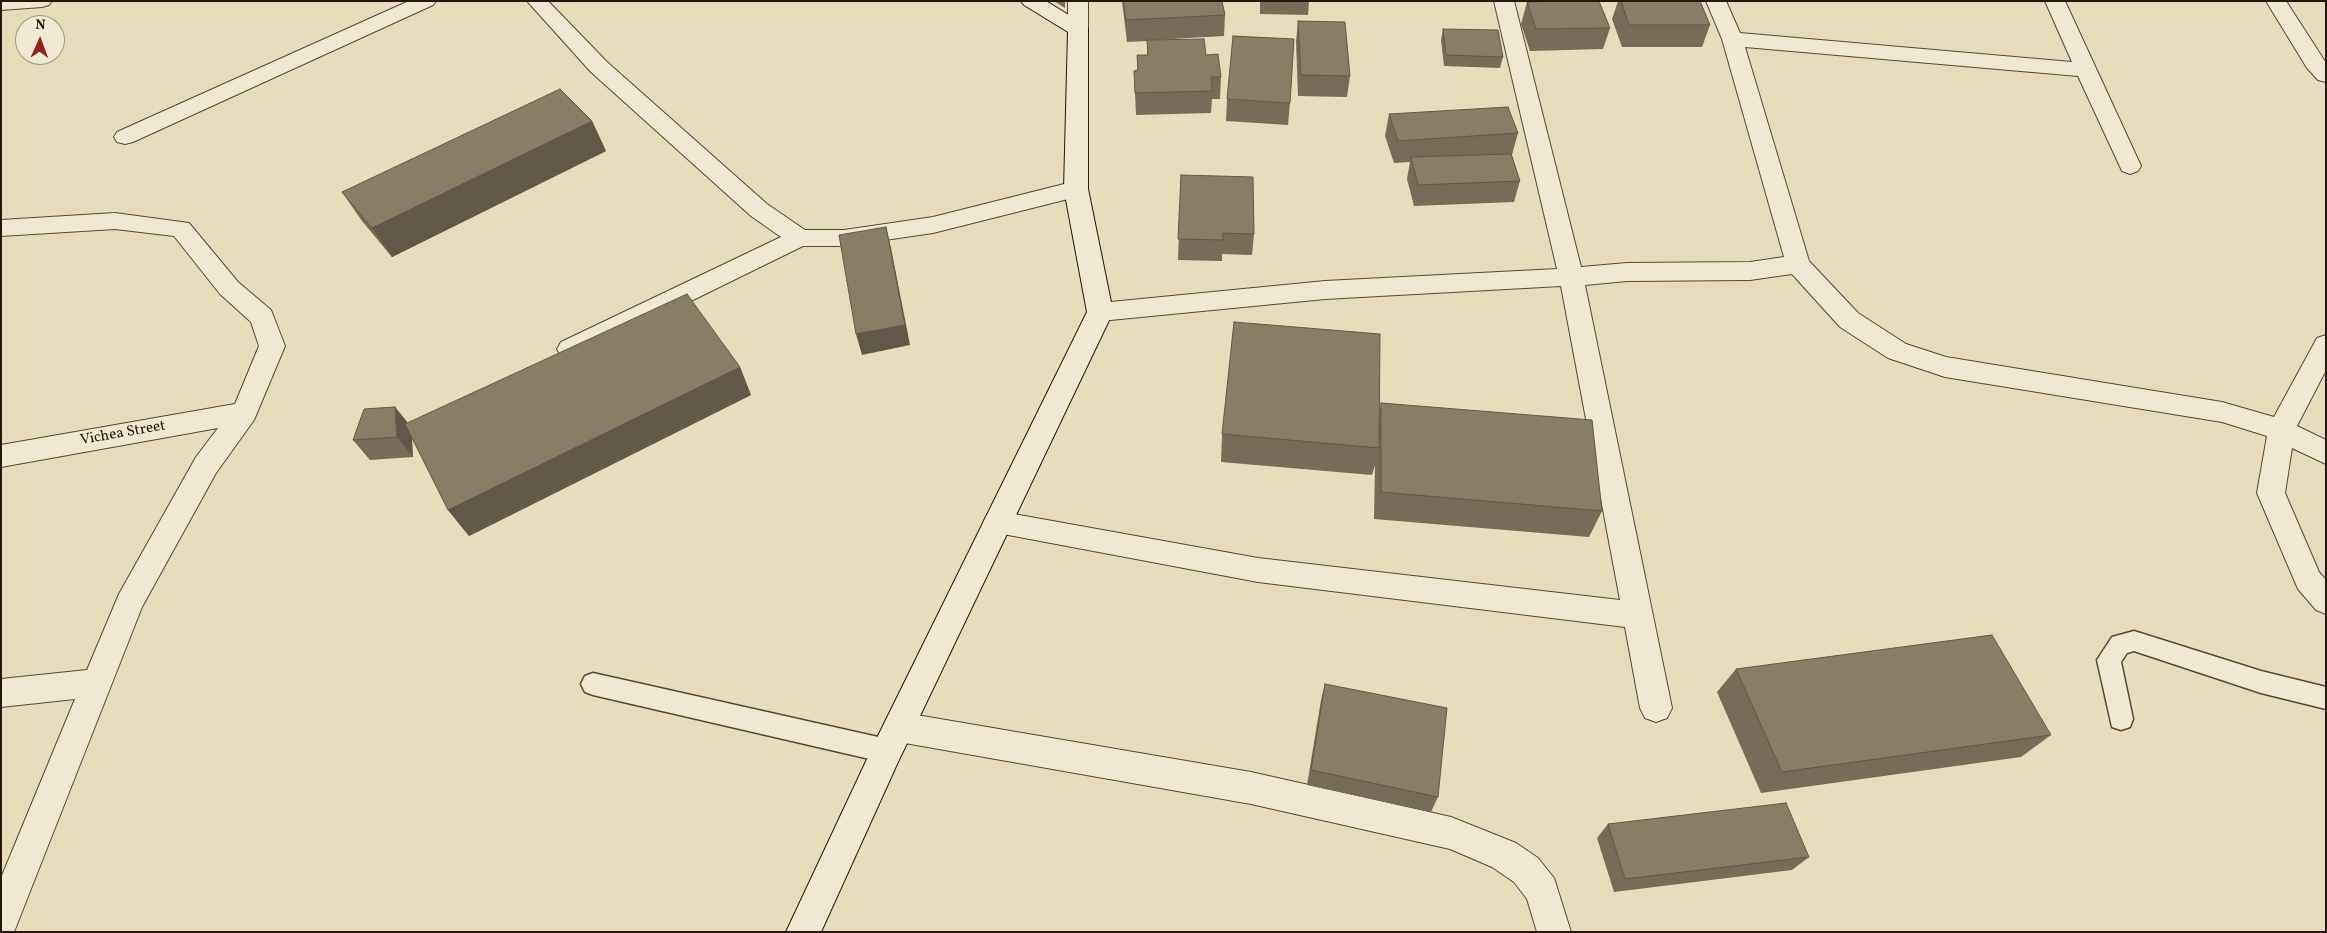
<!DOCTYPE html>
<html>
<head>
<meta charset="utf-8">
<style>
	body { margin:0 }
	#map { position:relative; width:2327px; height:933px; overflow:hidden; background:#e7ddbd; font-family:Vollkorn,serif }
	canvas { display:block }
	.frame { position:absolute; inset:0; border:2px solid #26160b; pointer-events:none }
	.north { position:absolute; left:15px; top:15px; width:50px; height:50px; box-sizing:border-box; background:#efe9d4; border:1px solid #9f9584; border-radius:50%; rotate:2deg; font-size:14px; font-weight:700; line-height:20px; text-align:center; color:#26160b }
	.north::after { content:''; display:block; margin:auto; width:18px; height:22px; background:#8f2418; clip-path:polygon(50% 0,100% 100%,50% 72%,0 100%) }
</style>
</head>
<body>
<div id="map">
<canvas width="2327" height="933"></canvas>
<div class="frame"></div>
<div class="north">N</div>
</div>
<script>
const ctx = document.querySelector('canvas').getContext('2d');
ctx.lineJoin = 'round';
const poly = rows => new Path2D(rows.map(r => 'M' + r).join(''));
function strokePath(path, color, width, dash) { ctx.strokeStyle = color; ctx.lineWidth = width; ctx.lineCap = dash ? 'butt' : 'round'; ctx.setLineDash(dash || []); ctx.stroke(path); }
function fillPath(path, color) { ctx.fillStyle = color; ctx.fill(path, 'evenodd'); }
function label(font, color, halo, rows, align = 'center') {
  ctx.font = font + ' Vollkorn,serif'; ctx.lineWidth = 4; ctx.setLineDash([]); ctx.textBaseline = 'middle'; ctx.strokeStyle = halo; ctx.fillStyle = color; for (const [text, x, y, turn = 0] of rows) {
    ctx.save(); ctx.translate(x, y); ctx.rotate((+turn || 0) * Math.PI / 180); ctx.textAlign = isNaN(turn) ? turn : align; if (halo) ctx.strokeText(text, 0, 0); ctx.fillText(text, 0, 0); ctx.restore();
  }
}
const lane = poly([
	[2134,631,2261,671,2326,687,2326,709,2261,693,2134,651,2127,653,2121,662,2133,719,2130,727,2121,730,2112,727,2097,660,2112,637,2134,631],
	[593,673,887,739,896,743,899,751,896,759,887,763,593,695,585,692,581,684,585,676,593,673]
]);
const street = poly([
	[1,1,52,1,49,5,42,7,1,10,1,1],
	[409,1,436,1,433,5,133,142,125,144,117,142,114,137,117,132,409,1],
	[527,1,548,1,607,62,767,204,805,230,844,230,933,217,1076,181,1084,183,1088,189,1084,195,933,233,844,246,803,246,579,356,570,359,561,356,557,349,561,342,781,237,751,216,591,72,527,1],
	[1068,1,1088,1,1088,29,1085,33,1078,35,1071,33,1068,29,1068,1],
	[1494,1,1514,1,1581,267,1627,263,1750,262,1784,257,1722,39,1706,1,1726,1,1740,33,2072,62,2045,1,2065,1,2141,166,2138,171,2130,174,2122,171,2078,76,1745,47,1809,261,1858,313,1906,344,1946,357,2222,402,2274,417,2317,338,2326,335,2326,370,2297,426,2326,440,2326,464,2292,448,2285,493,2319,572,2326,580,2326,614,2316,610,2298,589,2257,493,2267,436,2222,422,1945,377,1888,358,1840,327,1792,274,1750,280,1627,281,1585,285,1672,708,1667,718,1656,722,1645,718,1640,708,1625,627,1258,582,987,531,983,523,987,515,997,511,1258,558,1620,600,1561,286,1325,299,1100,321,1091,319,1087,312,1091,305,1100,303,1325,281,1557,269,1494,1],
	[2266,1,2286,1,2326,63,2326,82,2318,80,2307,68,2266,1],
	[115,213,189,223,238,282,271,310,285,346,254,420,216,473,142,607,14,932,1,932,1,878,75,699,1,707,1,679,87,670,119,594,196,457,218,428,1,467,1,445,235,404,259,346,251,322,220,294,174,236,115,229,1,236,1,220,115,213],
	[899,712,1251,772,1451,817,1516,843,1538,858,1554,878,1571,932,1537,932,1527,899,1514,882,1492,867,1450,849,1251,804,899,742,888,737,883,727,888,717,899,712]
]);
const secondary = poly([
	[1021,1,1046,1,1085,25,1088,29,1088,189,1113,312,898,762,821,932,786,932,876,740,1087,312,1064,189,1068,32,1024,5,1021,1]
]);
strokePath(lane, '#564838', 3);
strokePath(street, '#564838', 2);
strokePath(secondary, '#26160b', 2);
fillPath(lane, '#efe9d4');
fillPath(street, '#efe9d4');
fillPath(secondary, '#efe9d4');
fillPath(poly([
	[1054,1,1065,1,1065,8],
	[1122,1,1222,1,1225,15,1224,36,1154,40,1206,55,1221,77,1220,99,1212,99,1211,113,1136,115,1134,71,1137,70,1137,55,1147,55,1147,41,1127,42],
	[1260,1,1309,1,1308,15,1260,14],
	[1618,1,1700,1,1710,25,1702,47,1622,47,1612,19],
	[1527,2,1610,28,1603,49,1530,51,1521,24],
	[1298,21,1350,76,1347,97,1298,96,1296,42],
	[1443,29,1503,57,1500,68,1444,66,1441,40],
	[1227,99,1290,103,1288,125,1226,121],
	[1389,114,1518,133,1512,155,1520,181,1514,202,1414,206,1407,179,1410,162,1394,163,1385,136],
	[592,121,606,151,392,257,362,221,342,192],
	[1181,175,1254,234,1252,255,1222,254,1222,261,1178,260],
	[740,367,751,395,469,536,448,510,412,438,413,457,370,460,353,440,395,407,408,423],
	[1381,403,1602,511,1589,537,1374,519,1375,465,1372,475,1221,462,1222,434,1379,413],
	[1736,669,2051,735,2021,757,1761,793,1717,692],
	[1325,684,1438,797,1431,812,1307,785,1321,700],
	[1608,824,1809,857,1792,870,1614,892,1597,838]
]), '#776c59');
fillPath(poly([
	[592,121,606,151,392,257,372,228],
	[886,227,891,248,910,345,862,355,856,334],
	[740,367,751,395,469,536,448,510],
	[395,407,411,427,413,457,397,437]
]), '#615849');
const building = poly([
	[1123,1,1222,1,1225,15,1126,20,1123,1],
	[1564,1,1599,1,1610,28,1536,29,1527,2,1564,1],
	[1621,1,1700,1,1710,25,1629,25,1621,1],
	[1298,21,1345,22,1350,76,1301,75,1298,21],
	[1443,29,1498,30,1503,57,1446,55,1443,29],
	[1233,36,1294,39,1290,103,1227,99,1233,36],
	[1204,39,1206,55,1218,54,1221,77,1211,77,1212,91,1135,93,1134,71,1138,70,1137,55,1148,55,1147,40,1204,39],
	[560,89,592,121,372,228,342,192,560,89],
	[1508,107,1518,133,1398,141,1389,114,1508,107],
	[1511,154,1520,181,1418,185,1411,157,1511,154],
	[1181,175,1253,177,1254,234,1223,233,1223,240,1178,239,1181,175],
	[886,227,905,325,856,334,839,235,886,227],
	[687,294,740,367,448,510,405,424,687,294],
	[1234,322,1380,334,1379,448,1222,434,1234,322],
	[1381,403,1592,420,1602,511,1381,492,1381,403],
	[395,407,397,437,353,440,364,409,395,407],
	[1992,635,2051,735,1782,772,1736,669,1992,635],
	[1325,684,1447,708,1438,797,1311,770,1325,684],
	[1786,803,1809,857,1625,879,1608,824,1786,803]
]);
fillPath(building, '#8a7d68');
strokePath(building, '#615849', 1);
label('15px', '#26160b', '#efe9d4', [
	["Vichea Street",123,434,-10]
]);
</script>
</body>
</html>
